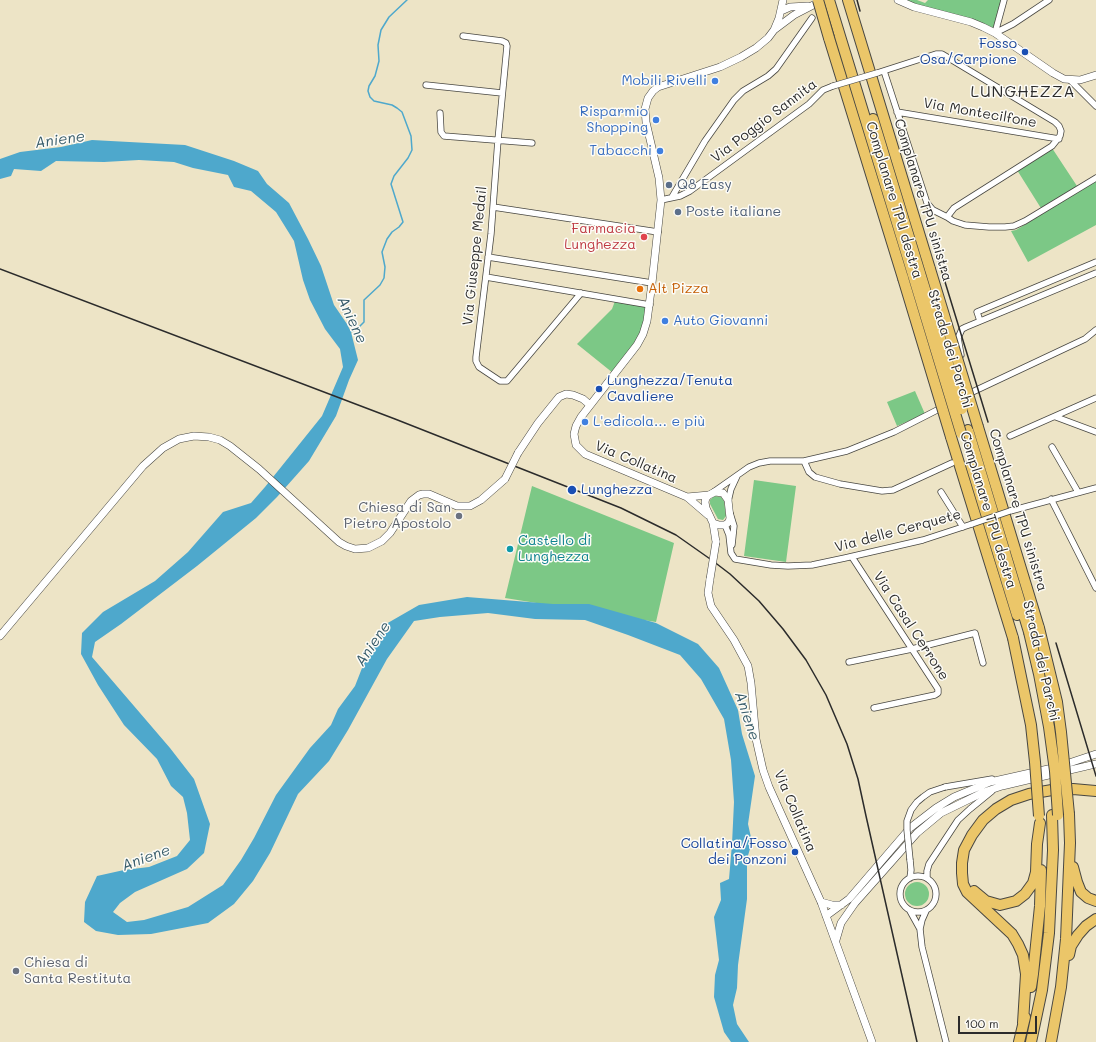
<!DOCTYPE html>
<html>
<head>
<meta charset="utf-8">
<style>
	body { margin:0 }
	#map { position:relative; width:1096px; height:1042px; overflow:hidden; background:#ede4c6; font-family:Mali,sans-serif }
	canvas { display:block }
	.scale { position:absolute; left:958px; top:1016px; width:79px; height:18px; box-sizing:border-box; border:2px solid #2b2b2b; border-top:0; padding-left:5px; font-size:12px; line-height:14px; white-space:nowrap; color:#2b2b2b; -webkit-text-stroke:3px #fdfcf7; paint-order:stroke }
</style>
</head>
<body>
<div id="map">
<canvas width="1096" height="1042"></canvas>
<div class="scale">100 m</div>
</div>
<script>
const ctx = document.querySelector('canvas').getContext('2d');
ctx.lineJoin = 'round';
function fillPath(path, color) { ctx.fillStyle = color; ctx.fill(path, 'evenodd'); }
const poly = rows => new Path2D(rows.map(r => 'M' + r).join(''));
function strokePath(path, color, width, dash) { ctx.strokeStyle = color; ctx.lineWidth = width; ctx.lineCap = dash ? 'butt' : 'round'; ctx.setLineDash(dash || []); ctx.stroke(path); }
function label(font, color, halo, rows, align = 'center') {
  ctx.font = font + ' Mali,sans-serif'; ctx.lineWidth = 3; ctx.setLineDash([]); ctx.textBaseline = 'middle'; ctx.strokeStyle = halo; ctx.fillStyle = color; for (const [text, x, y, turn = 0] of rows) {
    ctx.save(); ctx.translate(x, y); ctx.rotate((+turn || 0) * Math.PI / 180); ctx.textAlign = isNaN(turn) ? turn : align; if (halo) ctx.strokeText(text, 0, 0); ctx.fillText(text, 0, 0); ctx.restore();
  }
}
fillPath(poly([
	[898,0,917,0,925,3,928,0,1004,0,995,33],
	[1052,148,1077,186,1096,175,1096,225,1028,262,1011,231,1016,230,1044,213,1017,170],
	[615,301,647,306,645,321,636,343,613,373,577,344,612,309],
	[915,391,925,414,897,426,887,402],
	[754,480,796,486,786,562,744,556],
	[532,486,674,543,656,622,505,598],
	[714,496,721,497,724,501,726,516,723,520,718,519,710,504,710,500],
	'905 894a12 12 0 1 1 24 0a12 12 0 1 1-24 0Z'
]), '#7cc886');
fillPath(poly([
	[92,140,185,145,234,161,258,171,267,184,289,203,308,239,321,266,334,305,347,324,351,332,358,360,349,380,336,416,309,461,277,497,256,518,197,566,121,624,95,642,92,657,170,748,194,779,210,824,204,853,187,869,135,892,120,903,113,912,127,922,144,920,188,907,223,885,241,860,254,838,276,795,310,748,331,725,338,709,355,686,364,663,386,624,419,605,467,597,553,604,589,604,656,623,698,644,719,668,738,710,742,734,755,776,748,824,752,842,747,859,747,899,738,965,737,988,733,1005,737,1024,749,1042,731,1042,724,1032,714,997,715,975,719,960,714,917,721,900,720,883,729,879,732,844,734,802,731,760,724,719,701,679,680,655,628,635,585,620,535,619,488,613,440,617,414,621,387,659,348,730,329,761,298,794,270,853,253,881,234,904,208,923,151,934,118,935,96,931,84,922,85,902,97,876,124,870,149,867,177,856,190,840,187,813,183,797,171,786,157,759,124,725,98,685,81,654,82,633,103,612,155,581,188,552,223,512,251,503,265,487,322,416,343,367,340,349,325,329,310,300,303,280,294,241,276,212,251,191,234,187,228,175,193,168,174,162,139,160,104,162,56,161,41,171,14,169,11,176,0,179,0,159,20,152,61,147]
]), '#4ea8cc');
strokePath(poly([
	[350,332,357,329,364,322,364,300,380,285,384,278,385,267,382,252,387,239,392,232,399,227,403,222,391,184,394,176,408,158,412,150,411,136,402,112,397,108,392,105,374,101,370,97,368,91,369,86,375,76,379,61,378,45,381,30,389,17,407,0]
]), '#4ea8cc', 1.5);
const minor = poly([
	[995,33,1013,24,1049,0],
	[995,33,1004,0],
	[463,36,502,41,506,43,507,46,498,140,491,234,476,357,476,361,479,367,500,381,507,381,581,293],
	[884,71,927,203,933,210,947,217],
	[877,73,936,54,942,54,1055,122,1059,126,1061,131,1060,136,1052,146,954,208,947,217,953,221,965,225,989,227,1005,227,1014,226,1025,221,1096,178],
	[1070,80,1096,106],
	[426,85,502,93],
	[897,112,1059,139],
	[440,113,441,132,444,136,532,143],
	[672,197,705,141,734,100,743,91,768,76,776,69,812,18],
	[661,200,680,196,690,191,809,104,823,90,833,86],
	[493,207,658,232],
	[488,257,652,283],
	[486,277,650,305],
	[980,321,977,312,1096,262],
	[961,355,958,338,962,329,966,327,1096,273],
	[966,395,1085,339,1096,330],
	[1056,417,1096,432],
	[1010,436,1096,398],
	[1052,447,1078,492],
	[804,461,847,451,894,432,943,407],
	[941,492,963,527],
	[712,493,749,467,759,463,770,461,804,461,809,472,815,477,840,484,882,491,893,490,952,463],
	[1051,499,1096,588],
	[728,502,731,489,737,476],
	[1010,511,1096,488],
	[730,513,734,526,732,545],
	[725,525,729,535,731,553,735,559,771,565,788,566,812,565,845,558,923,540,972,524],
	[852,557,938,689,938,693,935,695,874,708],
	[849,662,912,649,975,633,983,663],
	[945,787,992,779],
	'900 894a18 18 0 1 1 36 0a18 18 0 1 1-36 0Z',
	[910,878,911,870,910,860],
	[927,878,927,871,929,864,958,820,970,809,992,791],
	[910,911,920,929],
	[926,911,922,920,920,929,922,947,946,1042]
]);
const tertiary = poly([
	[898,0,914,7,971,22,983,27,995,33,1053,73,1064,79,1080,80,1096,75],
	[781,11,790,7,808,6],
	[774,30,794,15,821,1],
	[518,453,538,423,559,397,566,394,573,395,583,399,590,405],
	[715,492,723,493,728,500,730,518,729,522,725,525,719,525,713,523,706,508,705,502,706,498,709,495,715,492],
	[687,497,709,495],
	[708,515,687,497,585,454,576,445,574,434,576,426,581,417,637,345,643,334,647,321,652,283,661,200,659,178,646,122,645,109,648,98,653,91,658,87,720,67,741,57,756,48,768,38,774,30,779,18,783,0],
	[713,523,716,542],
	[710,579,708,593,711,606,734,640,748,666,751,683,756,739,763,770,769,787,821,902,872,1042],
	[0,636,143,466,163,448,179,439,194,436,209,437,220,440,230,446,259,469,339,542,346,546,355,549,368,548,382,541,390,533,411,501,419,495,423,494,429,494,457,506,470,506,481,500,505,479],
	[821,902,832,905,841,905],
	[826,916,849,899,910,828,936,808,954,797,990,782,1057,767,1096,754],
	[836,940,841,923,855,903,917,833,941,813,984,792,1002,786,1096,764]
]);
const motorway = poly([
	[829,0,913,275],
	[848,0,930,269],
	[829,38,903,278],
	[873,119,920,273],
	[978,427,1039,628],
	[968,430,1029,632],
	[951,437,1013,638],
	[971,465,1017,615],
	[1073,867,1077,882,1081,892,1088,898,1096,901],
	[974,891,986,901,1000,905,1016,901,1025,894,1033,883,1036,872,1037,844,1040,823],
	[1069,955,1071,946,1078,935,1086,926,1096,919],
	[1031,987,1033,974,1040,906,1041,870],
	[1023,1023,1026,974,1023,955,1018,944,1012,934,967,892,963,884,962,873,962,863,964,850,972,835,983,820,996,809,1011,800,1029,794,1052,790,1073,789,1096,791],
	[1019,1042,1025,1017],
	[1031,1042,1042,990,1049,933,1053,850,1052,815],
	[1051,1042,1061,987,1066,939,1070,843,1069,814]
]);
strokePath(minor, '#484742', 7);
strokePath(tertiary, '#484742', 8);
strokePath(motorway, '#484742', 12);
strokePath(minor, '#fff', 5.5);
strokePath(tertiary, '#fff', 7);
strokePath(motorway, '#ebc669', 10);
strokePath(poly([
	[857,0,860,11],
	[930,233,988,422],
	[0,269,395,419,621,508,676,535,713,561,730,574,759,601,783,629,806,660,826,695,847,744,858,779,866,816,917,1042],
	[1056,643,1096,776]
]), '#2b2b2b', 1.5);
const minorBridge = poly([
	[833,86,877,73],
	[972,524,1010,511],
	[910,860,907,830,907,821,911,810,917,802,923,797,930,792,945,787]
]);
const tertiaryBridge = poly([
	[505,479,518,453],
	[710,579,716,542]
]);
const motorwayBridge = poly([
	[818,0,829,38],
	[930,269,978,427],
	[920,273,962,409],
	[913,275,961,433],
	[903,278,951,437],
	[1039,628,1057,702,1061,732,1069,814],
	[1029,632,1039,674,1049,727,1055,771,1058,815],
	[1013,638,1031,725,1035,762,1039,816]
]);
strokePath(minorBridge, '#484742', 7, []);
strokePath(tertiaryBridge, '#484742', 8, []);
strokePath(motorwayBridge, '#484742', 12, []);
strokePath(minorBridge, '#fff', 5.5);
strokePath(tertiaryBridge, '#fff', 7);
strokePath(motorwayBridge, '#ebc669', 10);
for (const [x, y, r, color] of [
	[1025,52,4,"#1a4fb4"],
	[715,81,4,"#3f7fe0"],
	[656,120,4,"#3f7fe0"],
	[660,151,4,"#3f7fe0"],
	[669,185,4,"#5c6f8a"],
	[678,212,4,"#5c6f8a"],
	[644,237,4,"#e0444e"],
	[640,289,4,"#e8710a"],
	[665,321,4,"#3f7fe0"],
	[599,389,4,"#1a4fb4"],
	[585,422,4,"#3f7fe0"],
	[572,490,5,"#1a4fb4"],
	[459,516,4,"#6b7280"],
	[510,549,4,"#0f9aa8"],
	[795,852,4,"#1a4fb4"],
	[16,971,4,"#6b7280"]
]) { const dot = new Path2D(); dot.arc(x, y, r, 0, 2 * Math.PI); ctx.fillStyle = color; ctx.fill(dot); strokePath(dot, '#fdfcf7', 1.5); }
label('14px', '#164399', '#fdfcf7', [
	["Fosso",1017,44],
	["Osa/Carpione",1017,60],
	["Lunghezza/Tenuta",607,381,"left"],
	["Cavaliere",607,397,"left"],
	["Lunghezza",581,490,"left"],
	["Collatina/Fosso",787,844],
	["dei Ponzoni",787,860]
], 'right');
label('14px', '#366cbe', '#fdfcf7', [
	["Mobili Rivelli",707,81],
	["Risparmio",648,112],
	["Shopping",648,128],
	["Tabacchi",652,151],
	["Auto Giovanni",673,321,"left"],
	["L'edicola… e più",593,422,"left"]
], 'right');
label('14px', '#2b2b2b', '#fdfcf7', [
	["Via Montecilfone",980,113,10],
	["Via Poggio Sannita",764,121,-37],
	["Complanare TPU destra",894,200,73],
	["Complanare TPU sinistra",923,200,73],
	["Via Giuseppe Medail",475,256,-84],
	["Strada dei Parchi",950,349,73],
	["Via Collatina",636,462,23],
	["Complanare TPU destra",988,510,73],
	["Complanare TPU sinistra",1018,510,73],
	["Via delle Cerquete",898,531,-15],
	["Via Casal Cerrone",911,626,57],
	["Strada dei Parchi",1041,661,77],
	["Via Collatina",795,811,67]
]);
label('14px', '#4e5e75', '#fdfcf7', [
	["Q8 Easy",677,185],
	["Poste italiane",686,212]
], 'left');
label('14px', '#be3a42', '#fdfcf7', [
	["Farmacia",636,229],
	["Lunghezza",636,245]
], 'right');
label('14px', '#c56008', '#fdfcf7', [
	["Alt Pizza",648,289]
], 'left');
label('14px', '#5b616d', '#fdfcf7', [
	["Chiesa di San",451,508],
	["Pietro Apostolo",451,524],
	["Chiesa di",24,963,"left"],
	["Santa Restituta",24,979,"left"]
], 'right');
label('14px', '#0d838f', '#fdfcf7', [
	["Castello di",518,541],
	["Lunghezza",518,557]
], 'left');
label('italic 15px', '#395d6b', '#fdfcf7', [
	["Aniene",60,140,-8],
	["Aniene",352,320,65],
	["Aniene",373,644,-56],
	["Aniene",747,716,72],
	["Aniene",146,858,-20]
]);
ctx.letterSpacing = '1px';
label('16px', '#2b2b2b', '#fdfcf7', [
	["LUNGHEZZA",1023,92]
]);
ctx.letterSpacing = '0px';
</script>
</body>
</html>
